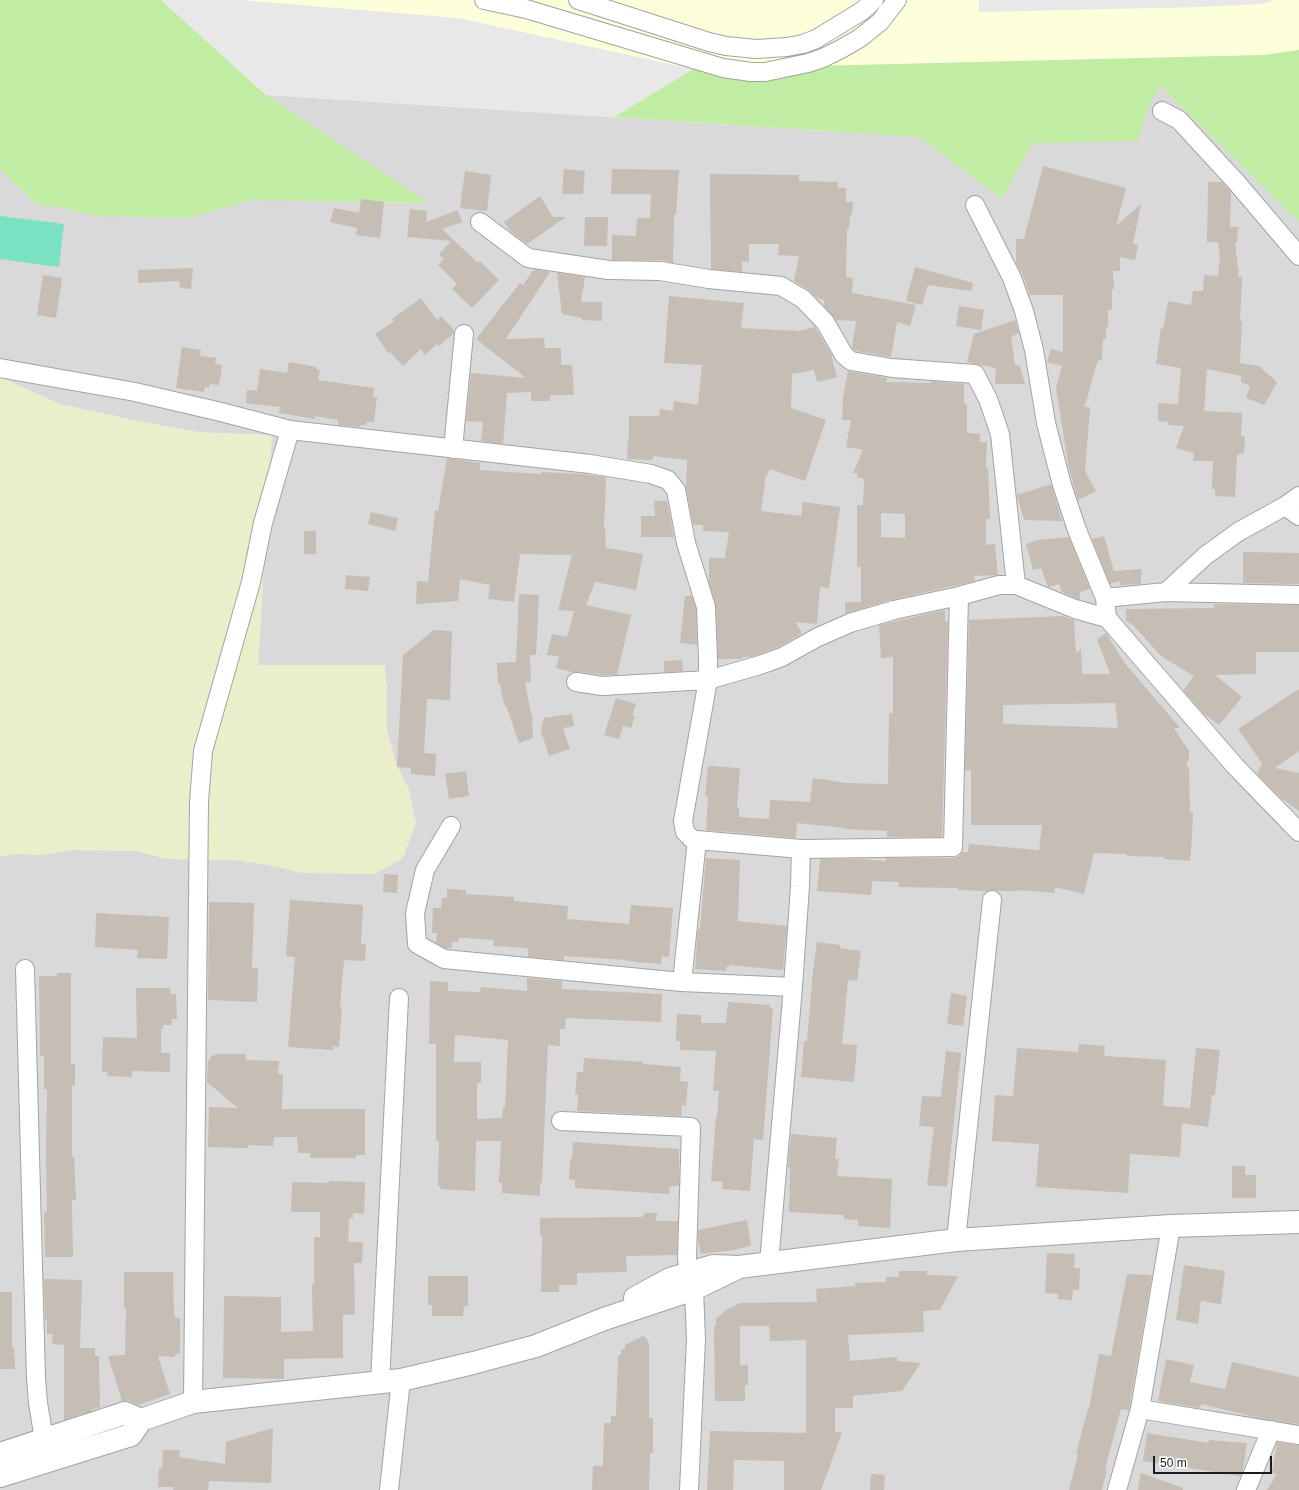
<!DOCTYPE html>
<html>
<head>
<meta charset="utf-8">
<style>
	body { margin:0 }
	#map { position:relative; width:1299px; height:1490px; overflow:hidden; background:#eeebe1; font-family:Arial,sans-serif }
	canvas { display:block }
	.scale { position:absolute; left:1153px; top:1456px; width:119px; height:18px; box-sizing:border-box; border:2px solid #1c1c1c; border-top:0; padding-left:5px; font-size:12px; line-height:14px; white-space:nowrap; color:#1c1c1c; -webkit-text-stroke:3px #fff; paint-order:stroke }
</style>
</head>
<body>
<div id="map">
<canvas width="1299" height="1490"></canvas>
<div class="scale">50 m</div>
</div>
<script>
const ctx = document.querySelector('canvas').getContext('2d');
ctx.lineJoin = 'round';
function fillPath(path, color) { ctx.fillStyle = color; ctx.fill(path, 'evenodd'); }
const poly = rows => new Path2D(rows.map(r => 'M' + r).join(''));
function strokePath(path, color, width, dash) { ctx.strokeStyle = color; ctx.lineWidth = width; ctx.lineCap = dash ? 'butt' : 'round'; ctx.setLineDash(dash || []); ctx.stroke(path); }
fillPath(poly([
	[1160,85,1299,222,1299,1490,0,1490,0,857,14,854,42,855,73,850,137,851,167,859,236,860,269,865,409,790,396,764,387,731,387,696,385,666,258,666,271,435,198,432,137,421,60,404,0,377,0,169,37,204,68,209,96,216,188,218,250,200,428,203,266,95,919,137,1002,199,1032,143,1138,140,1146,112]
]), '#dad9d9');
fillPath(poly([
	[161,0,1299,0,1299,50,1265,55,694,69,614,117]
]), '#fcffd9');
fillPath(poly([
	[0,377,60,404,137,421,198,432,239,435,272,435,258,665,385,665,387,696,387,731,396,764,409,790,416,823,403,858,375,874,302,873,269,865,236,860,167,859,137,851,73,850,42,855,14,854,0,857]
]), '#e9eecb');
fillPath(poly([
	[0,0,161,0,266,95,429,203,250,200,188,218,96,216,68,209,37,204,0,169],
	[1299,50,1299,222,1160,85,1146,112,1138,141,1032,143,1002,199,919,137,614,117,693,69,1265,55]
]), '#c1eca3');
fillPath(poly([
	[0,216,64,224,59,267,0,259]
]), '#7ae2c3');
fillPath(poly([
	[161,0,240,0,458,18,693,69,614,117,266,95],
	[979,0,1275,0,1261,4,1202,7,979,12]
]), '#e8e8e8');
fillPath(poly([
	[1043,166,1126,188,1116,226,1141,204,1133,244,1138,245,1135,260,1120,257,1120,271,1113,271,1114,289,1112,289,1112,310,1108,310,1108,327,1106,327,1106,339,1103,339,1102,360,1098,360,1098,363,1097,363,1088,394,1089,394,1084,406,1090,408,1085,471,1096,491,1078,500,1069,469,1056,388,1062,366,1047,362,1051,349,1063,352,1063,295,1030,295,1022,273,1016,263,1016,239,1024,239],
	[564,169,585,171,583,194,562,194],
	[612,169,679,170,676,214,674,214,673,263,660,260,612,260,612,235,636,236,637,218,650,218,651,194,611,194],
	[465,171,491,175,487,211,460,208],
	[710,174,799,175,799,181,838,182,838,188,846,188,846,202,853,202,852,215,850,215,849,229,847,229,846,277,853,278,852,293,916,305,910,326,897,322,891,357,856,351,852,348,856,321,836,320,824,306,824,300,817,298,809,290,794,281,799,256,778,255,779,244,749,244,749,262,742,261,742,272,711,269],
	[1208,182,1222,182,1231,192,1230,227,1238,227,1237,243,1235,243,1238,269,1239,269,1238,277,1242,277,1240,321,1242,321,1240,363,1259,366,1277,382,1264,405,1246,398,1250,386,1241,382,1241,376,1207,369,1204,411,1242,413,1241,436,1245,437,1244,453,1237,455,1235,497,1215,496,1215,489,1212,489,1213,461,1193,461,1194,453,1176,448,1184,426,1168,425,1168,422,1158,421,1158,403,1178,404,1181,368,1156,364,1161,328,1163,329,1168,301,1191,305,1193,291,1203,291,1204,275,1218,276,1220,257,1218,242,1207,242],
	[540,196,553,217,566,217,527,244,511,232,504,222],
	[361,199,384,202,380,238,356,235,357,228,330,222,334,208,359,213],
	[410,209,427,211,426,222,458,210,462,222,442,229,478,263,480,261,499,280,472,308,452,289,457,284,438,265,444,259,439,254,451,241,407,237],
	[585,217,608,217,607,246,584,246],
	[915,267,973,283,971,291,928,285,922,305,906,301],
	[193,268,191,289,180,288,179,281,138,283,138,270],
	[534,269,550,272,506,339,544,338,545,348,561,348,561,365,572,365,574,395,550,395,550,401,531,401,531,392,507,393,503,444,481,441,483,422,466,421,471,373,526,378,476,339,520,283,523,285],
	[557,273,585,277,581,302,602,302,602,321,582,320,582,318,562,314],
	[43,275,62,278,56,318,37,315],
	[669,296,744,303,741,328,800,331,815,327,831,354,837,377,817,382,814,370,792,374,791,408,826,420,805,481,769,469,768,475,766,475,761,511,801,516,803,502,840,507,829,588,820,587,817,624,795,622,802,633,778,647,751,657,742,657,742,659,718,659,716,606,709,583,709,558,725,558,729,532,703,531,703,525,693,525,686,488,687,460,653,456,653,460,627,459,628,439,629,439,629,416,659,416,660,409,673,411,674,401,698,405,702,365,664,363],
	[421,298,437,320,441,316,454,330,454,333,439,346,437,344,425,355,421,349,403,366,390,352,388,353,375,334,394,321,392,319],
	[959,306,984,310,981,330,956,326],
	[1015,320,1019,333,1011,337,1015,365,1020,366,1025,384,995,384,996,368,967,362,974,334],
	[182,347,201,350,200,356,216,358,215,364,222,365,219,385,210,384,209,388,205,387,204,392,176,388],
	[289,362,316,367,316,369,320,370,318,380,374,388,373,397,377,397,374,422,367,422,366,425,360,425,360,427,338,425,338,420,315,416,315,419,279,413,280,407,246,403,247,390,257,391,260,369,287,373],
	[848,371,887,378,886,382,931,383,931,381,964,384,964,403,967,404,967,433,980,434,980,442,987,442,986,468,988,468,990,519,986,519,986,545,995,544,998,575,974,576,975,581,891,600,845,614,845,602,861,602,861,567,857,567,857,505,863,505,864,479,857,477,857,473,853,473,863,450,846,447,851,420,842,420,843,398],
	[881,513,905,514,905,538,881,537],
	[447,458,480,463,480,470,541,474,541,472,581,474,606,477,604,528,605,528,606,548,643,554,636,590,595,582,586,605,631,615,617,675,603,675,578,672,572,672,556,668,559,656,547,655,552,634,567,637,574,611,558,610,572,555,520,554,514,602,488,599,490,585,460,579,458,601,416,604,417,581,428,582,435,510,438,511],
	[1051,484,1062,521,1024,520,1017,495],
	[654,501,667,501,674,537,641,537,641,516,655,516],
	[371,512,398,518,395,531,368,524],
	[304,531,316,531,316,554,304,554],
	[1104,536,1114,571,1141,569,1142,574,1141,575,1141,584,1120,585,1120,581,1110,584,1092,539],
	[1069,537,1090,589,1080,592,1080,590,1080,600,1062,592,1059,584,1050,587,1048,587,1041,568,1033,570,1026,544,1038,540],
	[1243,552,1299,553,1299,584,1243,583],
	[346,575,370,577,368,591,345,589],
	[519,594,539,595,536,655,530,655,531,682,525,682,531,714,532,714,533,738,519,743,506,705,504,705,500,683,498,683,497,663,516,662],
	[685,596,692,596,696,609,697,645,680,643],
	[1214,604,1299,605,1299,652,1256,652,1256,674,1215,675,1242,697,1219,725,1204,714,1183,690,1194,676,1161,656,1133,625,1126,621,1126,609,1214,608],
	[945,610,945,622,948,621,942,837,887,837,887,831,844,829,844,828,797,823,796,838,706,830,708,797,705,796,708,766,740,768,737,808,739,808,739,817,769,819,770,800,810,802,813,778,846,783,888,784,889,713,893,713,893,657,881,658,879,625],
	[1063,616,1074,620,1076,653,1081,649,1082,674,1110,674,1097,639,1106,633,1124,662,1180,728,1174,728,1189,751,1189,760,1186,764,1189,769,1190,812,1193,812,1192,837,1190,861,1164,859,1164,857,1127,856,1127,854,1094,853,1084,894,1055,887,1054,893,1019,890,1019,891,997,891,993,890,987,891,958,890,958,888,899,887,899,882,872,881,871,895,817,891,820,859,862,859,886,861,886,858,953,858,959,856,962,852,968,852,969,844,1039,850,1042,825,971,825,971,770,965,770,969,620],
	[1115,703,1118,728,1003,724,1003,705],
	[434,630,452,631,450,700,427,699,424,753,436,754,435,776,411,774,411,768,397,767,403,655],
	[682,660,683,671,664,672,664,661],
	[1299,689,1299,751,1275,768,1299,773,1299,811,1281,798,1257,774,1262,763,1238,729],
	[616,698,636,704,632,715,635,716,631,728,623,726,619,739,604,735],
	[572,714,574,726,563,728,570,749,549,756,541,731,544,718],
	[466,771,469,796,449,799,445,774],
	[706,858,740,860,738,921,787,926,783,970,729,965,729,967,726,967,726,971,695,969,698,929,700,929],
	[384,874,398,875,397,893,383,892],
	[447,889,466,890,466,894,514,897,514,901,568,906,567,919,629,924,631,905,673,908,669,957,662,956,661,964,626,961,626,960,564,956,564,960,528,957,528,948,493,946,494,940,464,938,459,938,458,942,452,942,452,948,445,948,436,943,437,933,432,933,433,908,441,908,442,898,447,898],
	[290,900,363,905,361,944,366,944,365,961,344,960,340,1007,342,1007,339,1047,333,1046,333,1050,288,1047,295,957,286,956],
	[209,902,254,903,252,968,258,968,257,1002,208,1000],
	[96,913,169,917,167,959,137,958,138,950,95,947],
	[817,942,840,945,840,948,861,951,857,981,848,980,842,1044,857,1045,854,1082,801,1077,804,1041,807,1041,813,971],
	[57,973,71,973,71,1064,75,1064,75,1086,72,1086,72,1157,74,1157,76,1200,72,1200,73,1257,45,1257,44,1213,47,1212,46,1158,47,1089,44,1089,44,1056,40,1056,39,976,57,976],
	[527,978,562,981,562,989,662,994,661,1022,566,1018,565,1029,560,1029,560,1046,548,1045,542,1183,540,1183,540,1196,502,1193,502,1183,499,1183,501,1141,476,1141,475,1191,440,1189,440,1186,438,1186,439,1141,436,1141,436,1044,429,1044,430,981,448,982,448,991,480,992,481,987,527,991],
	[455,1035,508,1040,505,1108,503,1108,502,1118,477,1119,477,1083,481,1083,481,1062,454,1062],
	[136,988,170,988,170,994,176,994,177,1019,171,1019,172,1025,163,1025,163,1029,161,1029,161,1053,170,1053,170,1072,132,1071,132,1077,107,1076,108,1072,102,1072,103,1037,137,1038],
	[951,993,967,996,963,1026,947,1024],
	[728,1002,770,1005,770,1008,773,1009,763,1140,754,1139,750,1191,722,1189,723,1182,711,1181,716,1117,717,1117,719,1091,713,1091,716,1051,680,1050,680,1041,676,1041,677,1014,701,1015,701,1023,726,1023],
	[1079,1044,1105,1046,1104,1056,1166,1060,1163,1106,1190,1108,1196,1048,1220,1050,1215,1095,1212,1095,1208,1127,1182,1123,1180,1157,1130,1154,1128,1193,1036,1187,1039,1144,992,1141,995,1095,1013,1096,1017,1048,1078,1052],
	[946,1051,961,1053,947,1187,927,1185,934,1127,919,1126,922,1096,941,1097],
	[218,1054,246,1054,246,1060,279,1061,278,1074,283,1074,282,1109,365,1109,365,1155,356,1155,356,1158,310,1158,310,1153,298,1153,297,1137,274,1137,273,1146,248,1145,248,1148,208,1147,209,1107,238,1108,207,1082,208,1061,212,1056],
	[584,1058,643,1062,643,1064,681,1067,680,1081,688,1082,686,1106,682,1105,681,1116,577,1111,578,1095,575,1094,577,1072,583,1072],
	[791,1134,837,1138,835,1159,839,1159,837,1176,892,1179,890,1228,858,1226,858,1220,844,1219,844,1215,789,1212,790,1167,788,1167],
	[573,1142,679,1149,679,1186,670,1186,669,1194,575,1188,575,1180,569,1179,570,1159,572,1159],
	[1232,1166,1245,1166,1245,1175,1256,1175,1256,1198,1232,1198],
	[329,1181,365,1182,364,1214,353,1213,353,1218,349,1218,348,1242,363,1242,362,1263,354,1263,355,1314,343,1315,343,1358,284,1359,284,1379,223,1378,224,1296,281,1297,281,1332,313,1331,312,1284,314,1284,314,1237,320,1237,320,1212,291,1212,292,1182,329,1183],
	[645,1213,657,1213,656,1221,678,1221,677,1255,626,1256,627,1272,577,1273,577,1285,559,1285,559,1292,541,1292,542,1235,540,1235,540,1218,642,1217],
	[747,1220,751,1245,735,1250,701,1254,698,1240,698,1230],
	[1047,1253,1075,1254,1074,1268,1080,1268,1079,1290,1073,1290,1072,1300,1058,1299,1058,1294,1045,1293],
	[1184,1265,1225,1271,1221,1304,1201,1301,1198,1324,1176,1320],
	[899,1271,927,1271,927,1275,958,1276,940,1310,923,1311,924,1332,848,1335,850,1361,897,1357,898,1361,921,1363,902,1391,853,1396,853,1408,835,1408,835,1432,842,1433,821,1490,784,1490,784,1461,734,1460,733,1490,707,1490,710,1431,806,1433,806,1340,770,1341,769,1326,740,1326,740,1365,748,1365,748,1385,745,1385,745,1401,715,1401,714,1326,716,1326,716,1319,726,1310,740,1303,817,1302,816,1289,855,1286,855,1283,886,1282,886,1277,899,1277],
	[124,1272,173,1272,174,1316,175,1316,175,1318,180,1318,180,1354,175,1354,175,1357,158,1356,170,1394,138,1405,129,1401,122,1401,108,1356,125,1355,126,1308,124,1308],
	[1127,1274,1152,1275,1129,1410,1121,1409,1105,1469,1107,1469,1102,1490,1069,1490,1078,1455,1076,1454,1088,1409,1089,1409,1099,1354,1111,1356],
	[428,1276,468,1276,468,1306,464,1306,463,1316,432,1316,432,1305,428,1305],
	[44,1279,82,1280,80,1348,95,1348,95,1356,99,1356,100,1408,92,1409,92,1411,64,1420,64,1345,52,1344,53,1334,47,1334,47,1320,45,1320],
	[0,1292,12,1292,12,1347,14,1347,15,1369,0,1369],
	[643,1336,647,1339,649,1344,649,1418,653,1418,653,1453,650,1453,649,1490,592,1490,593,1466,603,1466,604,1423,611,1423,611,1416,616,1416,618,1355,621,1355,621,1349,625,1349,625,1345],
	[1166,1359,1194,1365,1190,1382,1225,1389,1232,1362,1299,1377,1299,1424,1259,1418,1201,1404,1200,1408,1158,1401],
	[273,1428,271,1483,209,1481,208,1490,173,1490,174,1487,158,1487,159,1468,162,1468,163,1450,180,1450,179,1457,225,1464,226,1442],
	[1147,1433,1209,1443,1209,1440,1247,1443,1243,1470,1240,1476,1143,1461],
	[1277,1442,1299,1445,1299,1490,1267,1490,1277,1474,1272,1473],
	[1141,1473,1183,1488,1183,1490,1138,1490],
	[871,1474,885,1475,884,1490,870,1490]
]), '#c6bdb4');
const minor = poly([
	[484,0,526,9,723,68,751,72,765,72,808,63,823,58,841,49,860,38,880,22,897,0],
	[578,0,709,42,726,46,756,49,787,47,803,44,816,39,862,11,874,0],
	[1162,111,1179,120,1237,183,1299,256],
	[975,205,1012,278,1024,311,1034,350,1046,423,1062,485,1077,530,1105,598,1107,618,1235,766,1299,832],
	[480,222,528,258,609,270,660,271,709,279,781,286,803,299,825,322,844,355,851,361,892,368,975,374,988,399,1000,434,1016,585],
	[0,368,135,392,221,412,290,430,590,464,651,474,668,480,676,490,686,543,706,607,708,659,708,680,683,821,685,832,692,839,697,840,801,849,800,886,793,987,769,1263],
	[453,449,464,334],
	[1285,506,1299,516],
	[1166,592,1299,595],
	[1105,598,1166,592,1205,556,1238,532,1285,506,1299,496],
	[576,682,602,686,708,680,760,665,782,657,818,637,850,623,894,610,959,596,999,585,1016,585,1075,609,1107,618],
	[451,826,425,870,415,913,417,944,444,959,682,982,793,987],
	[801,849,953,847,959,596],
	[25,969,36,1378,38,1403,44,1439],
	[682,982,697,840],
	[561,1121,691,1127,687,1258,689,1274,694,1289,696,1339,689,1490],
	[956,1240,992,900],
	[380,1383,399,998],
	[193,1402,199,802,203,751,251,582,263,523,290,430],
	[1140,1409,1299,1435],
	[389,1490,401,1380],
	[1117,1490,1140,1409,1171,1226],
	[1246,1490,1271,1430]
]);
const tertiary = poly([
	[635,1298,670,1279,713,1266,739,1267,956,1240,1171,1226,1299,1222],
	[0,1454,125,1413,141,1420],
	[0,1476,131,1435,141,1420,193,1402,401,1380,473,1363,536,1346,604,1319,694,1289,739,1267]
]);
strokePath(minor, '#a3a3a3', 20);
strokePath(tertiary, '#a3a3a3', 24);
strokePath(minor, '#fff', 18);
strokePath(tertiary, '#fff', 22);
</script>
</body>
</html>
